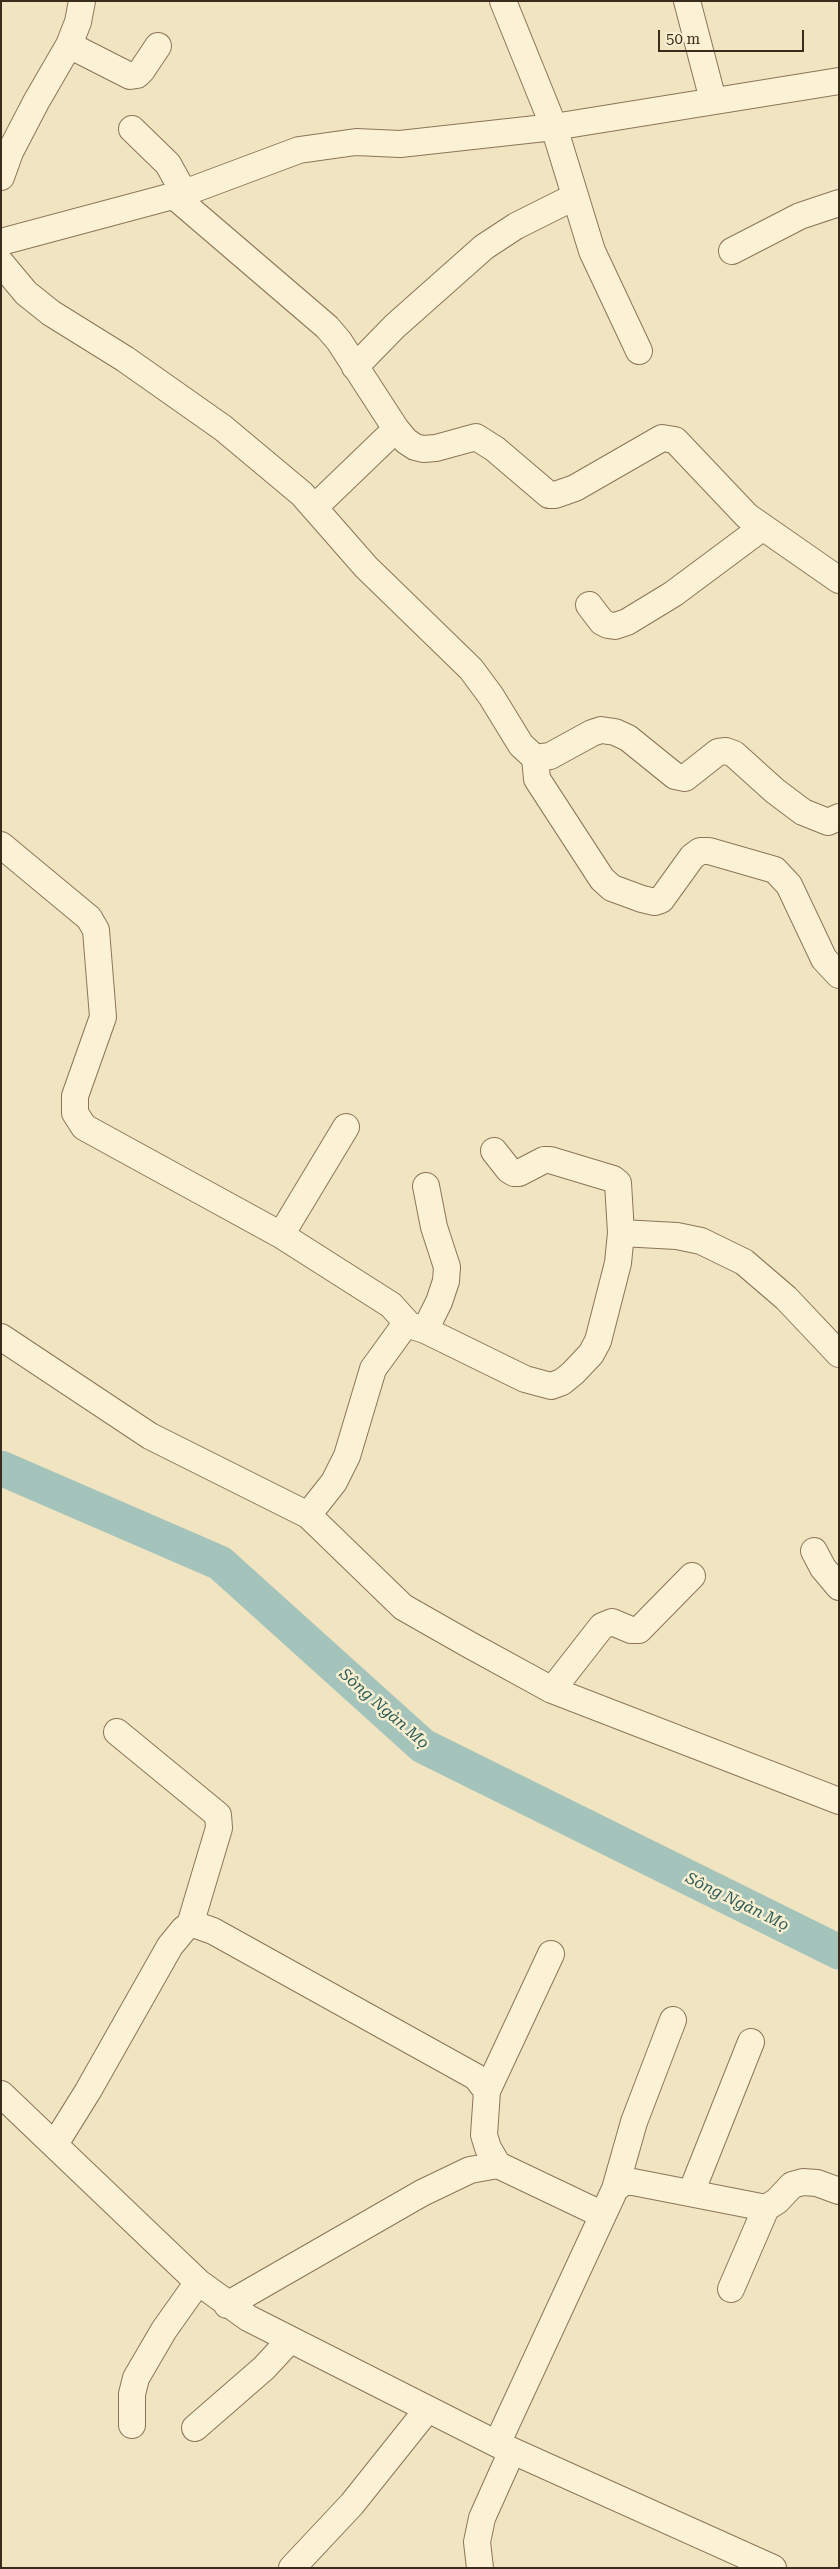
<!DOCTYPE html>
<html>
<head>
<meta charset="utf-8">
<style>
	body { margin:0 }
	#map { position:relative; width:840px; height:2569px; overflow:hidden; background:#f1e4c0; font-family:"Roboto Serif",serif }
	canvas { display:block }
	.frame { position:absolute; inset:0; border:2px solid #3a2c1c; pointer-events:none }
	.scale { position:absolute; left:658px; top:30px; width:146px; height:22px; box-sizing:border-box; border:2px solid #3a2c1c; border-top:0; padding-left:6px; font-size:15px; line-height:18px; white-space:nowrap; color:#3a2c1c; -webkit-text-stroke:4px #f8eed0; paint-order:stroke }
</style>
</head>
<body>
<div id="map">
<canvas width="840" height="2569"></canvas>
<div class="frame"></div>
<div class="scale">50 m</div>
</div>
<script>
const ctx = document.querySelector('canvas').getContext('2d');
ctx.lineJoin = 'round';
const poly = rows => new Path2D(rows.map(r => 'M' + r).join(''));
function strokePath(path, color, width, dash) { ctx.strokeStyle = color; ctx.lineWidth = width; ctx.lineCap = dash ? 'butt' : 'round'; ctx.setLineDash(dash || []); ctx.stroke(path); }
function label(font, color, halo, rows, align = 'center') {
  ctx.font = font + ' "Roboto Serif",serif'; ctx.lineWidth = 5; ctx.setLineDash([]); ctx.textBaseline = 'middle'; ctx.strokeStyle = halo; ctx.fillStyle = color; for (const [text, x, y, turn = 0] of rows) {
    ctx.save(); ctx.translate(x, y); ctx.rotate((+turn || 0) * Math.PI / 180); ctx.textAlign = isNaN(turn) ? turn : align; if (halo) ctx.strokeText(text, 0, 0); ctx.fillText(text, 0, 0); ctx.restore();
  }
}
strokePath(poly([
	[1,1468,220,1563,423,1746,839,1952]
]), '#a3c3bb', 35);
const minor = poly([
	[503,1,554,127,592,251,639,351],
	[687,1,713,100],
	[69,45,130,76,137,75,142,70,158,46],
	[132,129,168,164,184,193],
	[1,177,10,152,36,102,69,45,78,22,82,1],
	[173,195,327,327,339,341,396,429,406,441,415,447,423,449,436,448,476,437,495,449,549,495,555,495,575,488,662,438,675,440,747,516,839,580],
	[1,242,184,193,299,150,356,142,400,144,554,127,839,81],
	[732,251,800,216,839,203],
	[1,263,26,293,51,313,125,359,223,428,302,494,366,567,471,669,491,696,521,745,535,758,550,756,592,733,601,730,615,732,628,738,675,776,685,778,718,752,726,751,734,754,775,791,803,812,828,822,839,817],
	[355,367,395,326,484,247,516,226,574,197],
	[315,507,396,429],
	[589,605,602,622,608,625,615,626,627,622,673,594,763,527],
	[535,758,537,779,602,879,612,888,642,899,655,902,661,900,692,857,700,851,709,851,775,870,789,885,824,959,839,975],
	[1,845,89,918,96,930,103,1017,75,1096,75,1113,84,1127,281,1235,391,1305,409,1325],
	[621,1233,677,1236,701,1241,744,1262,786,1298,839,1354],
	[281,1235,346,1127],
	[425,1330,439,1302,446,1281,447,1267,434,1227,426,1186],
	[1,1337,150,1436,308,1515,403,1607,468,1644,552,1690,839,1801],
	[308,1515,334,1482,347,1456,373,1369,402,1329,409,1325,425,1330,525,1379,551,1386,562,1382,573,1373,591,1354,598,1341,618,1263,621,1233,618,1183,613,1179,550,1160,544,1160,519,1173,514,1173,509,1170,494,1151],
	[814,1551,823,1568,839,1587],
	[552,1690,602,1626,612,1622,631,1630,639,1630,692,1576],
	[117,1732,218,1815,219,1828,190,1925],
	[487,2091,551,1954],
	[1,2094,198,2282,248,2318,497,2444,773,2568],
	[55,2144,88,2091,170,1946,184,1929,190,1925,196,1925,213,1931,476,2077,487,2091,484,2135,488,2148,498,2165],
	[615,2189,634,2122,673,2020],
	[691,2193,751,2042],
	[731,2289,766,2208],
	[227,2305,422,2193,470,2170,498,2165,603,2215],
	[132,2425,132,2394,136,2378,164,2330,198,2282],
	[195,2428,264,2368,289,2341],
	[497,2444,615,2189,624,2182,633,2182,766,2208,777,2201,792,2185,803,2182,817,2183,839,2191],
	[292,2568,352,2504,427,2410],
	[480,2568,477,2542,482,2518,512,2451]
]);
strokePath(minor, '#8c7557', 28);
strokePath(minor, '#fbf1d4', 26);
label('italic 16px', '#2a5b59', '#f8eed0', [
	["Sông Ngàn Mọ",384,1709,41],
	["Sông Ngàn Mọ",737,1902,26]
]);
</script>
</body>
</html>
